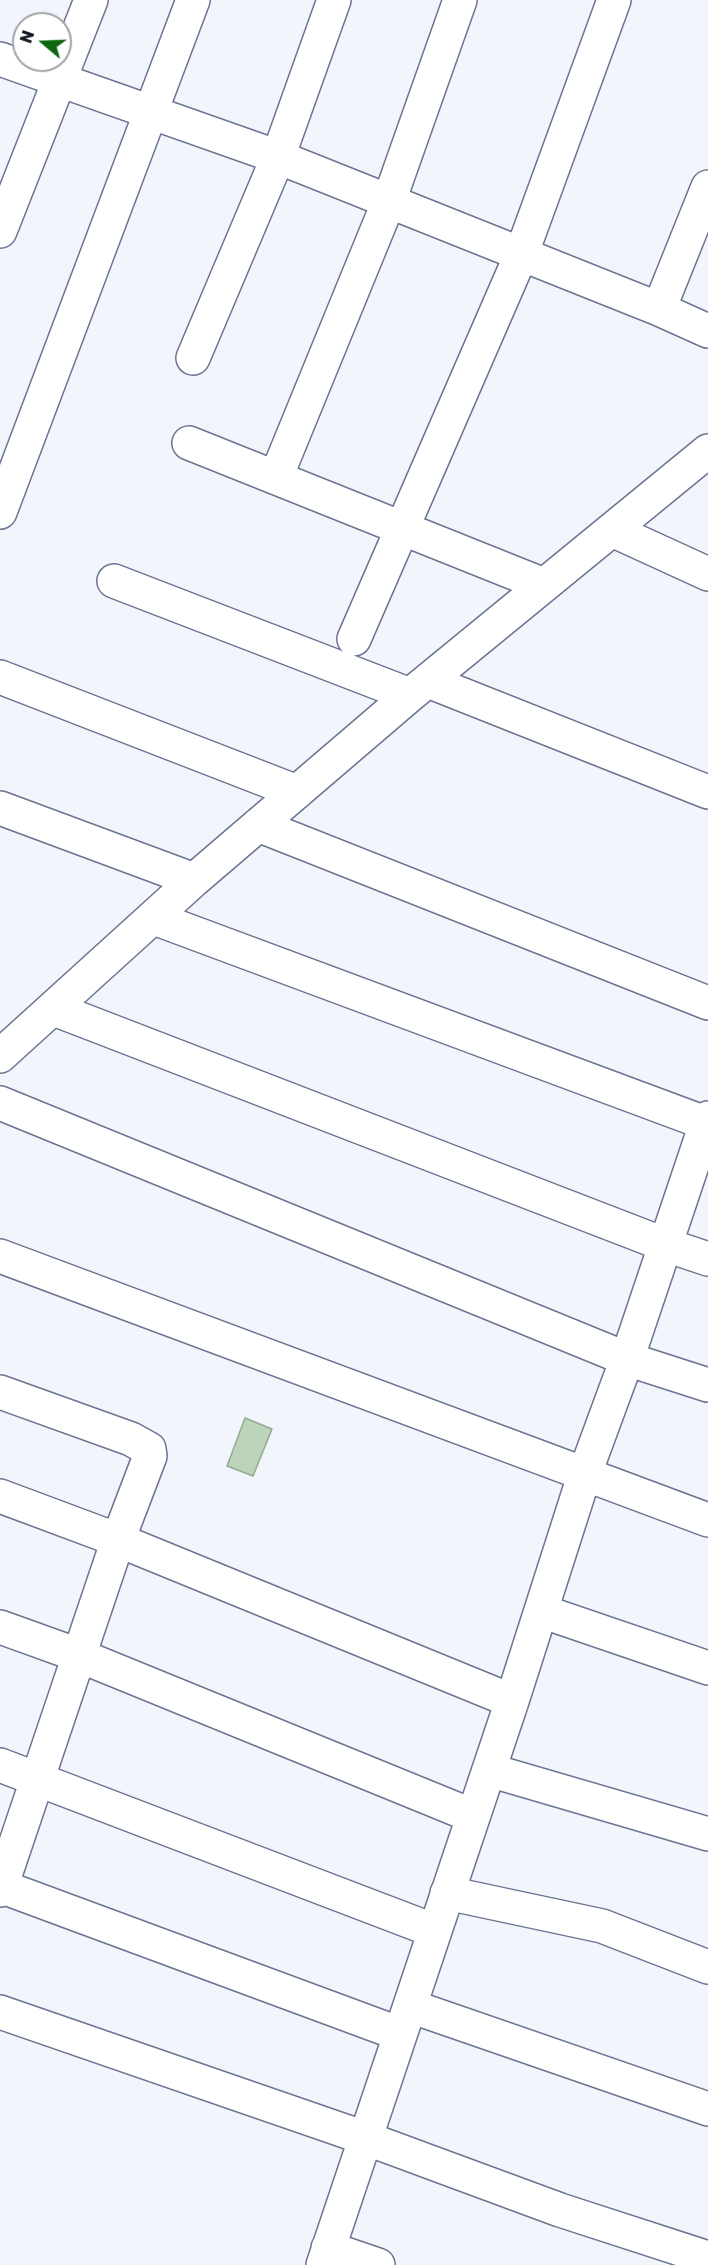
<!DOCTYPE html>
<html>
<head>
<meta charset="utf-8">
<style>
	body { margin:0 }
	#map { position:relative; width:708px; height:2265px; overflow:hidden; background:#f3f5fc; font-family:"Golos Text",sans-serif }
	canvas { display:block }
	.north { position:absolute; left:12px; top:12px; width:60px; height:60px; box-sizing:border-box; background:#fff; border:2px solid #a2a3a8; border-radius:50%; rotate:289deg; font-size:16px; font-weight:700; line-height:24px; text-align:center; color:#161a26 }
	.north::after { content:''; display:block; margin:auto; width:21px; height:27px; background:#0c6810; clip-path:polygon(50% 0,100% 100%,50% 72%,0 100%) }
</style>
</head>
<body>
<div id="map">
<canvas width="708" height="2265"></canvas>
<div class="north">N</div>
</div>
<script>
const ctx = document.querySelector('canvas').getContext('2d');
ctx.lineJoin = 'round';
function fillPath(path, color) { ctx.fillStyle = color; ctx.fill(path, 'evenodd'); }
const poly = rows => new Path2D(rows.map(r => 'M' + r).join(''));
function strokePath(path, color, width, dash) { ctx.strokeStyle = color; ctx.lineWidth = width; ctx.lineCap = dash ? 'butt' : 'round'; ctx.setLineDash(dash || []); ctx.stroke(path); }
const building = poly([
	[245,1418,272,1429,253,1476,227,1466,245,1418]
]);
fillPath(building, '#bcd5ba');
strokePath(building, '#92ab90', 1.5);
const minor = poly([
	[0,59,278,157,659,309,708,331],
	[0,231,91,0],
	[659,309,708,187],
	[193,358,278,157,334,0],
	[189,443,544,585],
	[276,477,389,201,460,0],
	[0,512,193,0],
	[612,530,708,574],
	[114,581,410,695],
	[354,639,521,255,614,0],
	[0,677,297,792],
	[428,681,708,792],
	[0,808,194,880],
	[258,825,708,1003],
	[154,918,708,1124],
	[54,1009,666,1245,708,1259],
	[0,1056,194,880,410,695,708,451],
	[0,1103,627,1359,708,1385],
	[0,1256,708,1520],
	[0,1392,131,1439,149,1449,150,1456,118,1540,0,1890],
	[0,1496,118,1540,512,1701],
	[541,1611,708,1668],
	[0,1627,78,1655,473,1816],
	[0,1765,435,1931],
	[489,1770,708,1834],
	[0,1886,400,2034],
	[447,1893,602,1926,708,1967],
	[410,2006,708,2109],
	[0,2012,365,2138,560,2210,708,2258],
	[328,2248,378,2265],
	[323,2265,512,1701,585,1473,627,1359,708,1118]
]);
strokePath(minor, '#6b7492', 36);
strokePath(minor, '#fff', 33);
</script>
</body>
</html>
